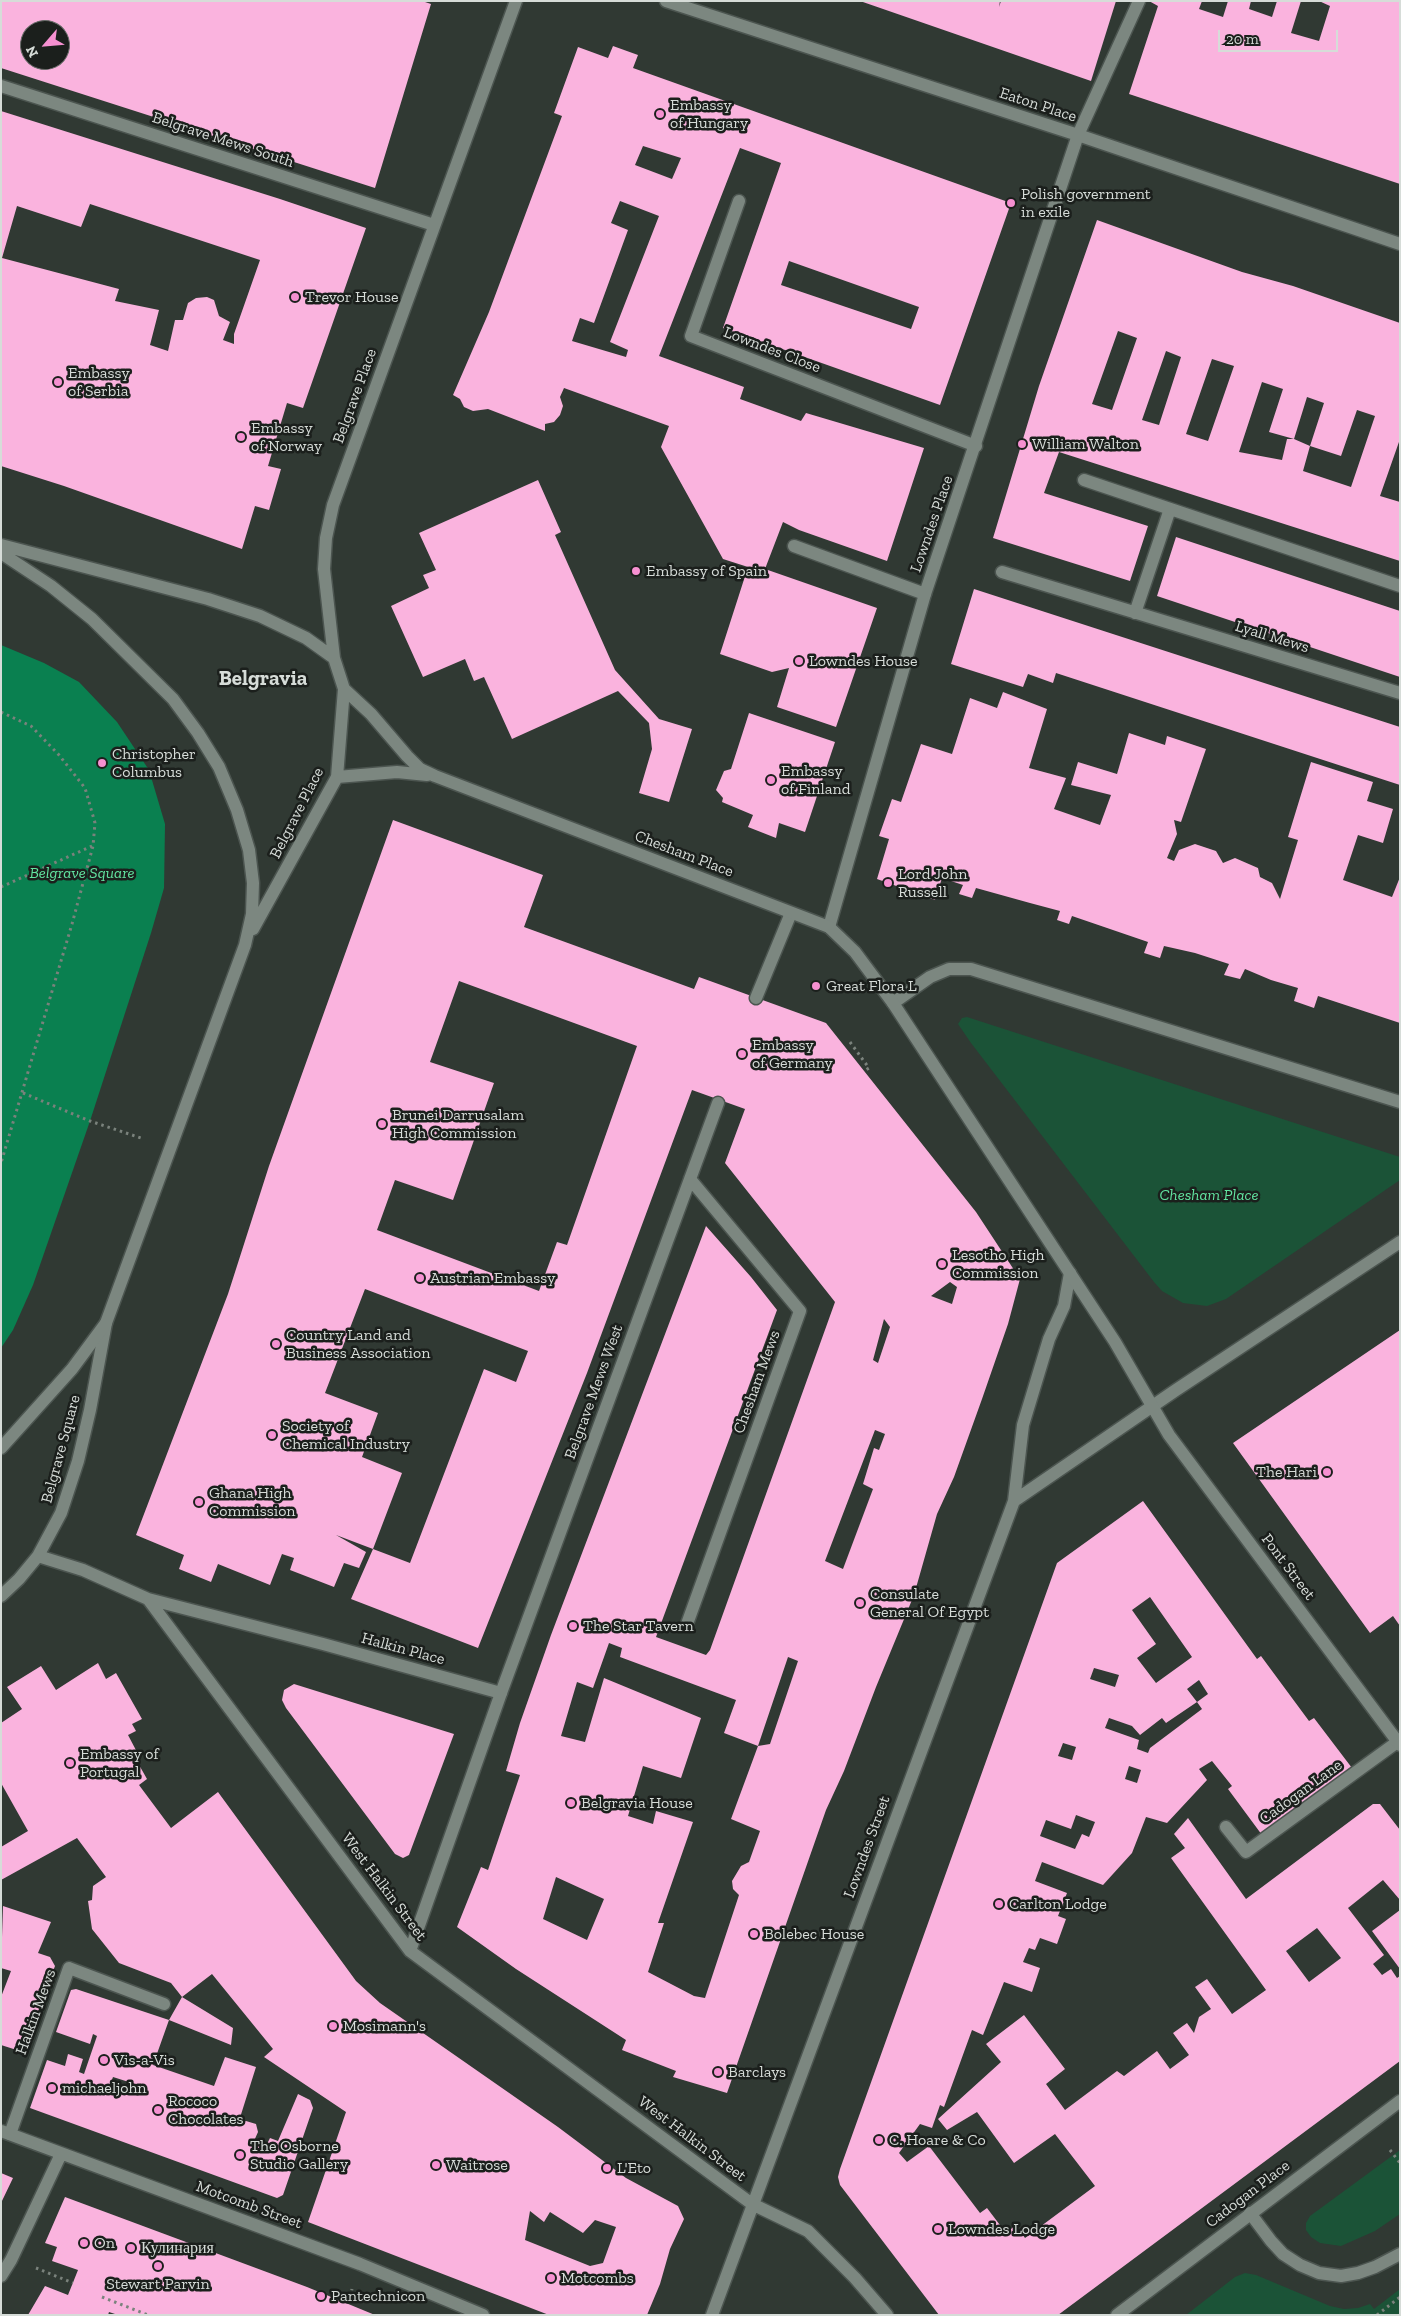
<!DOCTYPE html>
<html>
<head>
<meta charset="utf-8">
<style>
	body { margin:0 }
	#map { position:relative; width:1401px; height:2316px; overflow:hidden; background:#303933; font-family:"Zilla Slab",serif }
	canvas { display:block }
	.frame { position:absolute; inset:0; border:2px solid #d6dcd8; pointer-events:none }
	.north { position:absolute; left:20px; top:20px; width:50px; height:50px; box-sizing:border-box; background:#1b1f1c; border:1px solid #666b67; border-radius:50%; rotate:243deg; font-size:14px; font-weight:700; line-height:20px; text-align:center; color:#d6dcd8 }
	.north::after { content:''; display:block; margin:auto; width:18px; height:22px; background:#f690d1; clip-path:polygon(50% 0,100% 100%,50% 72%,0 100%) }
	.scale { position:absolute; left:1218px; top:30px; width:120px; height:22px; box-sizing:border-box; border:2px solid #d6dcd8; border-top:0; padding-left:6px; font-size:15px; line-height:18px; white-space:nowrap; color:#d6dcd8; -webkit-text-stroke:4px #1b1f1c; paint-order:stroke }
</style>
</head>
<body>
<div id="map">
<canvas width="1401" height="2316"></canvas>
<div class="frame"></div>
<div class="north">N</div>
<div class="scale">20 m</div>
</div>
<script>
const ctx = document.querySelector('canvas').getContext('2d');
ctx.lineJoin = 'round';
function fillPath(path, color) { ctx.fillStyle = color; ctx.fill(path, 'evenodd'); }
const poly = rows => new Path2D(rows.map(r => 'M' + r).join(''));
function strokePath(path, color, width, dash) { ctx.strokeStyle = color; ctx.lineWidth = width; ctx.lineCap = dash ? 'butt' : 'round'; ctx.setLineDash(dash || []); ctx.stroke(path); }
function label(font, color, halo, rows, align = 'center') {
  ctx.font = font + ' "Zilla Slab",serif'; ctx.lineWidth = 5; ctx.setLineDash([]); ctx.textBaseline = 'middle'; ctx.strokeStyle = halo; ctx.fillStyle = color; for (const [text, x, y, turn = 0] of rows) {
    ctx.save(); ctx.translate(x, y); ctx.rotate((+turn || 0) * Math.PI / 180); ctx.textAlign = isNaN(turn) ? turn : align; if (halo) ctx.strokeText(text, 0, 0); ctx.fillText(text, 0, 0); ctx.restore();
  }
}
fillPath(poly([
	[967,1017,1400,1157,1400,1180,1226,1299,1207,1306,1183,1303,1162,1291,1154,1282,971,1043,958,1024,962,1018],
	[1400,2150,1400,2214,1375,2231,1341,2246,1320,2243,1311,2237,1306,2230,1306,2223,1310,2216],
	[1245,2273,1256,2275,1330,2306,1344,2309,1358,2308,1370,2304,1374,2309,1400,2289,1400,2315,1186,2315,1235,2277]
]), '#1b5337');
fillPath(poly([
	[1,645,44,663,79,682,117,722,149,770,165,824,164,888,151,933,90,1121,33,1285,13,1330,1,1348]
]), '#0a8050');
fillPath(poly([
	[1,1,422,1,431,4,375,188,1,68],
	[30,30,60,30,60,60,30,60],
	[860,1,1000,1,999,7,1001,1,1116,1,1091,81],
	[1149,1,1202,1,1199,9,1223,17,1228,1,1251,1,1249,9,1272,17,1277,1,1301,1,1291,33,1319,41,1330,6,1319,1,1400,1,1400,184,1129,94,1158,6],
	[613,46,638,55,633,68,1011,203,940,405,723,328,781,163,740,148,659,356,744,387,740,399,801,421,806,413,924,448,887,561,799,530,783,522,765,569,877,608,836,727,777,707,789,668,772,672,720,654,748,567,723,559,661,447,669,426,564,388,560,397,563,406,560,415,554,422,545,424,545,431,488,409,473,411,464,407,460,399,453,395,489,312,562,116,554,113,578,47,608,58],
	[643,146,681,158,672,179,635,165],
	[620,201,659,216,610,342,628,350,626,357,572,341,580,318,594,323,628,230,611,223],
	[789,261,919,307,911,329,781,285],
	[1,111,280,199,366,228,303,408,287,403,268,466,281,469,269,510,255,506,242,549,64,486,1,466],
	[90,204,260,260,234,334,234,344,223,340,230,322,219,316,214,300,207,297,196,298,188,303,183,320,175,320,168,351,150,345,159,310,115,301,119,289,2,258,17,206,81,227],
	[1097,220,1242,272,1293,286,1400,323,1400,439,1380,496,1400,502,1400,561,1059,452,1044,493,1148,526,1130,581,993,538,1039,386],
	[1118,331,1137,338,1112,410,1092,404],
	[1166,351,1181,357,1159,425,1142,420],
	[1212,359,1234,366,1208,441,1186,434],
	[1262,382,1283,389,1269,432,1294,439,1307,397,1324,403,1310,446,1341,456,1357,410,1375,416,1351,487,1303,471,1310,446,1294,439,1287,439,1282,460,1239,452],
	[538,480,561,532,555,535,615,670,659,719,692,729,669,802,639,793,652,749,649,723,618,691,512,739,484,677,474,681,465,659,423,677,391,606,429,588,423,575,436,570,419,533],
	[1176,537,1400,611,1400,677,1157,596],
	[974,589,1400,727,1400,785,1056,673,1053,683,1028,674,1023,687,951,664],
	[1003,692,1047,709,1029,768,1066,778,1054,809,1100,825,1111,795,1071,785,1078,762,1117,774,1129,733,1165,745,1167,736,1206,749,1181,822,1174,820,1177,834,1167,858,1174,861,1179,850,1195,844,1216,851,1223,863,1235,858,1258,868,1260,877,1272,883,1280,899,1298,840,1288,837,1311,762,1373,782,1367,801,1393,809,1383,843,1358,835,1343,880,1392,897,1400,877,1400,1023,1318,996,1314,1008,1294,1001,1298,988,1271,980,1245,969,1240,979,1224,975,1229,964,1195,953,1164,946,1160,958,1144,953,1148,942,1072,916,1069,924,1057,920,1060,911,1030,903,976,888,972,898,959,894,963,885,942,878,935,900,877,879,889,839,879,836,892,799,901,802,921,744,952,754,970,698,997,708],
	[749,713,835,742,805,832,779,823,776,838,748,827,753,815,722,802,723,798,716,790,724,771,731,769],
	[393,820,543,875,524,927,694,989,699,977,826,1023,976,1212,1020,1279,1008,1324,982,1399,954,1477,937,1514,914,1595,876,1687,844,1771,826,1810,727,2093,673,2077,676,2071,622,2050,626,2040,516,1969,457,1927,481,1867,488,1870,520,1775,506,1771,520,1723,551,1635,706,1226,751,1277,777,1310,656,1637,706,1655,710,1650,835,1302,725,1163,745,1109,692,1090,587,1373,478,1648,351,1599,373,1549,336,1535,366,1552,359,1568,344,1563,334,1587,290,1570,294,1558,282,1554,270,1585,218,1564,211,1582,179,1569,184,1555,136,1535,228,1294,269,1166],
	[459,981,637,1046,567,1245,557,1242,539,1291,377,1230,395,1180,453,1200,494,1083,430,1062],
	[950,1282,957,1287,952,1304,931,1296],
	[365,1289,528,1351,516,1382,484,1369,410,1563,373,1549,402,1473,362,1457,378,1413,325,1393],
	[884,1319,890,1327,878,1363,873,1360],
	[875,1430,885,1434,879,1450,874,1448,863,1484,873,1489,843,1569,825,1561],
	[609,1643,622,1648,620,1657,736,1700,724,1733,758,1746,788,1657,798,1661,770,1744,758,1746,731,1819,760,1831,749,1862,741,1866,732,1881,733,1889,739,1895,705,1998,694,1996,648,1972,664,1923,658,1923,693,1822,656,1811,653,1824,628,1816,643,1766,681,1778,701,1718,604,1678,585,1742,561,1736,577,1682,593,1688],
	[556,1877,604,1899,587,1940,543,1919],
	[1400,1330,1400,1626,1393,1616,1370,1633,1233,1443],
	[1143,1501,1257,1659,1261,1656,1309,1721,1314,1718,1352,1768,1262,1835,1228,1789,1232,1786,1212,1761,1199,1769,1207,1780,1167,1823,1146,1817,1132,1853,1103,1885,1042,1862,1035,1881,1067,1893,1058,1916,1066,1919,1057,1944,1040,1938,1035,1950,1029,1948,1023,1962,1040,1968,1032,1992,1004,1982,983,2035,972,2030,944,2107,940,2105,932,2128,920,2124,899,2153,907,2162,929,2146,980,2213,987,2208,1006,2233,1016,2225,1025,2238,1095,2186,1055,2134,1014,2163,977,2112,947,2130,938,2119,1001,2062,986,2044,1024,2015,1065,2069,1046,2084,1065,2110,1117,2071,1124,2076,1157,2051,1170,2069,1189,2055,1173,2033,1187,2023,1194,2033,1199,2017,1211,2009,1195,1987,1207,1979,1232,2014,1266,1990,1171,1858,1185,1848,1174,1834,1188,1818,1246,1899,1373,1804,1380,1804,1400,1830,1400,1900,1383,1880,1348,1908,1384,1955,1373,1964,1382,1975,1391,1969,1397,1978,1400,1976,1400,2061,1058,2315,939,2315,840,2185,838,2177,840,2169,1057,1563],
	[1150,1597,1192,1657,1156,1683,1137,1658,1156,1644,1132,1610],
	[1094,1668,1119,1675,1115,1687,1090,1679],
	[1199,1680,1208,1694,1197,1702,1202,1709,1150,1748,1148,1753,1137,1749,1139,1740,1105,1728,1109,1718,1132,1726,1140,1735,1162,1718,1166,1723,1197,1702,1187,1689],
	[1063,1743,1076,1747,1072,1760,1058,1756],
	[1129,1766,1141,1770,1137,1783,1125,1779],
	[1076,1815,1095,1822,1089,1837,1082,1834,1075,1849,1040,1836,1046,1820,1071,1829],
	[1317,1928,1341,1958,1309,1982,1286,1951],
	[98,1663,106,1679,116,1673,142,1719,132,1724,136,1731,128,1735,138,1754,134,1756,147,1779,139,1785,171,1828,218,1792,356,1981,380,2003,558,2127,626,2178,678,2206,684,2219,670,2249,660,2284,647,2315,549,2315,308,2222,346,2112,264,2057,273,2049,212,1974,182,1997,233,2028,231,2045,169,2020,182,1997,171,1983,119,1963,92,1929,88,1901,92,1900,93,1886,106,1877,77,1838,1,1880,1,1847,28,1831,1,1783,1,1723,22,1709,7,1687,41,1666,56,1690],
	[530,2211,544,2222,550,2212,583,2233,595,2220,616,2227,603,2263,590,2266,525,2240],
	[294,1684,454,1734,409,1855,403,1858,395,1854,286,1708,282,1700,284,1690],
	[3,1906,51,1922,38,1953,50,1957,55,1966,23,2052,1,2045,1,1997,11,1971,1,1968],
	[1400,1910,1400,1969,1372,1931],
	[76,1989,169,2020,153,2065,214,2086,225,2057,256,2067,238,2124,246,2121,256,2124,258,2132,254,2141,267,2144,270,2138,278,2141,298,2094,310,2100,313,2108,283,2195,277,2198,30,2108,47,2060,65,2066,68,2054,83,2059,79,2072,84,2074,97,2036,93,2034,90,2044,56,2032,71,1990],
	[113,2077,132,2083,129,2091,110,2085],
	[1,2173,13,2178,1,2203],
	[65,2197,307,2287,375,2315,118,2315,109,2312,108,2315,28,2315,45,2286,68,2295,78,2270,52,2261,57,2247,45,2243]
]), '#fab3de');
const lane = poly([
	[739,201,691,336,976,446],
	[1084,480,1400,586],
	[794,546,925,594],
	[1002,572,1400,693],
	[1135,613,1170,509],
	[756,998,791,913],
	[687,1624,800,1311,690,1179],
	[501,1693,718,1103],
	[10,2134,69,1968,164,2004],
	[1250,2213,1271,2241,1283,2254,1300,2265,1319,2273,1341,2276,1358,2273,1375,2267,1400,2254]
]);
const street = poly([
	[666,1,1078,135,1400,244],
	[1,86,434,225],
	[829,927,925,594,1078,135,1139,1],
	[893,1003,930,977,949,969,971,969,1400,1102],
	[1014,1501,1176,1390,1400,1242],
	[38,1556,83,1570,148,1599,323,1644,501,1693,410,1951],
	[1,1596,19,1579,38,1556,61,1513,78,1461,90,1410,106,1323],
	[148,1599,410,1951,752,2204,808,2231,855,2278,887,2315],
	[1226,1827,1246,1852,1400,1740],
	[1,2131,360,2264,483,2315],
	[1,2276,11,2260,61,2154],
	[712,2315,1014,1501,1023,1425,1049,1339,1064,1306,1070,1273],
	[1117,2315,1400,2101]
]);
const secondary = poly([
	[1,545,208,599,260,616,306,638,334,658],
	[1,553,51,586,92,619,173,699,198,733,219,767,237,810,249,850,253,883,252,914,245,945,106,1323,72,1369,1,1448],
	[344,689,371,714,407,756,420,769,435,776,829,927,855,952,893,1003,1115,1342,1169,1435,1400,1745],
	[337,777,397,772,427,775],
	[253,929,337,777,344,689,334,658,324,569,326,538,333,505,516,1]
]);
strokePath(lane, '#4c5550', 15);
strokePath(street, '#4c5550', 15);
strokePath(secondary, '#4c5550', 15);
strokePath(poly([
	[1,712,31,726,59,755,85,788,95,823,93,846,72,924,1,1163],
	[1,887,92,846],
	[850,1042,869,1068,864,1071],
	[23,1093,90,1121,144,1139],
	[1390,2150,1400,2163],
	[36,2268,73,2283],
	[102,2297,148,2315],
	[349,2303,352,2289],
	[1377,2315,1400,2297]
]), '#7a827c', 3, [2.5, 4]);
strokePath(lane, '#7c8780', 12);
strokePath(street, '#7c8780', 12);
strokePath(secondary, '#7c8780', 12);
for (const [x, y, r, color] of [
	[660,114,5,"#f690d1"],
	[1011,203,5,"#f690d1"],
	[295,297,5,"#f690d1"],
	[58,382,5,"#f690d1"],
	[241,437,5,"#f690d1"],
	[1022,444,5,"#f690d1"],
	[636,571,5,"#f690d1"],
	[799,661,5,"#f690d1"],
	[102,763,5,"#f690d1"],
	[771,780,5,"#f690d1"],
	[888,883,5,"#f690d1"],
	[816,986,5,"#f690d1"],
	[742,1054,5,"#f690d1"],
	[382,1124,5,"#f690d1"],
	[942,1264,5,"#f690d1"],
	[420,1278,5,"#f690d1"],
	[276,1344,5,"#f690d1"],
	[272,1435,5,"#f690d1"],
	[1327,1472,5,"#f690d1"],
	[199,1502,5,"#f690d1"],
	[860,1603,5,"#f690d1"],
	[573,1626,5,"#f690d1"],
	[70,1763,5,"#f690d1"],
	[571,1803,5,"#f690d1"],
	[999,1904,5,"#f690d1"],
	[754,1934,5,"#f690d1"],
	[333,2026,5,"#f690d1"],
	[104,2060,5,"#f690d1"],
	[718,2072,5,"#f690d1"],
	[52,2088,5,"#f690d1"],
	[158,2110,5,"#f690d1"],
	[879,2140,5,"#f690d1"],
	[240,2155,5,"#f690d1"],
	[436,2165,5,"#f690d1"],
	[607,2168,5,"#f690d1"],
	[938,2229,5,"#f690d1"],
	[84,2243,5,"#f690d1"],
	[131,2248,5,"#f690d1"],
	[158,2266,5,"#f690d1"],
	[551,2278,5,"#f690d1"],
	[321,2296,5,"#f690d1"]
]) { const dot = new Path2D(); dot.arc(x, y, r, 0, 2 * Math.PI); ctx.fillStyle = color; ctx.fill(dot); strokePath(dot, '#1b1f1c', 2); }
label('16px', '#d6dcd8', '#1b1f1c', [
	["Embassy",670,105],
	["of Hungary",670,123],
	["Polish government",1021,194],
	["in exile",1021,212],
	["Trevor House",305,297],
	["Embassy",68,373],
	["of Serbia",68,391],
	["Embassy",251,428],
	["of Norway",251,446],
	["William Walton",1032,444],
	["Embassy of Spain",646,571],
	["Lowndes House",809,661],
	["Christopher",112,754],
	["Columbus",112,772],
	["Embassy",781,771],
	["of Finland",781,789],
	["Lord John",898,874],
	["Russell",898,892],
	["Great Flora L",826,986],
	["Embassy",752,1045],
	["of Germany",752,1063],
	["Brunei Darrusalam",392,1115],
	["High Commission",392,1133],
	["Lesotho High",952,1255],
	["Commission",952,1273],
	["Austrian Embassy",430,1278],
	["Country Land and",286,1335],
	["Business Association",286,1353],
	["Society of",282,1426],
	["Chemical Industry",282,1444],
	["The Hari",1317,1472,"right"],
	["Ghana High",209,1493],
	["Commission",209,1511],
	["Consulate",870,1594],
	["General Of Egypt",870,1612],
	["The Star Tavern",583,1626],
	["Embassy of",80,1754],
	["Portugal",80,1772],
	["Belgravia House",581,1803],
	["Carlton Lodge",1009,1904],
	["Bolebec House",764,1934],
	["Mosimann's",343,2026],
	["Vis-a-Vis",114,2060],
	["Barclays",728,2072],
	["michaeljohn",62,2088],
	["Rococo",168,2101],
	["Chocolates",168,2119],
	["C. Hoare & Co",889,2140],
	["The Osborne",250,2146],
	["Studio Gallery",250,2164],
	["Waitrose",446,2165],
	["L'Eto",617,2168],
	["Lowndes Lodge",948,2229],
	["On",94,2243],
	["Кулинария",141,2248],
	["Motcombs",561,2278],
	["Stewart Parvin",158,2284,"center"],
	["Pantechnicon",331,2296]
], 'left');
label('16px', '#d6dcd8', '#1b1f1c', [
	["Eaton Place",1038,105,18],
	["Belgrave Mews South",223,140,18],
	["Lowndes Close",772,350,21],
	["Belgrave Place",355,396,-70],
	["Lowndes Place",932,524,-71],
	["Lyall Mews",1272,637,17],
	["Belgrave Place",297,813,-63],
	["Chesham Place",684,854,21],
	["Chesham Mews",757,1382,-70],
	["Belgrave Mews West",594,1392,-70],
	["Belgrave Square",61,1449,-75],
	["Pont Street",1288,1567,53],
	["Halkin Place",403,1649,15],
	["Cadogan Lane",1301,1792,-36],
	["Lowndes Street",867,1847,-70],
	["West Halkin Street",384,1887,53],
	["Halkin Mews",36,2012,-70],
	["West Halkin Street",692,2139,37],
	["Cadogan Place",1248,2194,-37],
	["Motcomb Street",249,2205,20]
]);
label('italic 16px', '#62e5a1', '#1b1f1c', [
	["Belgrave Square",82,873],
	["Chesham Place",1209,1195]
]);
label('bold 21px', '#d6dcd8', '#1b1f1c', [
	["Belgravia",263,679]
]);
</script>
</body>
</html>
